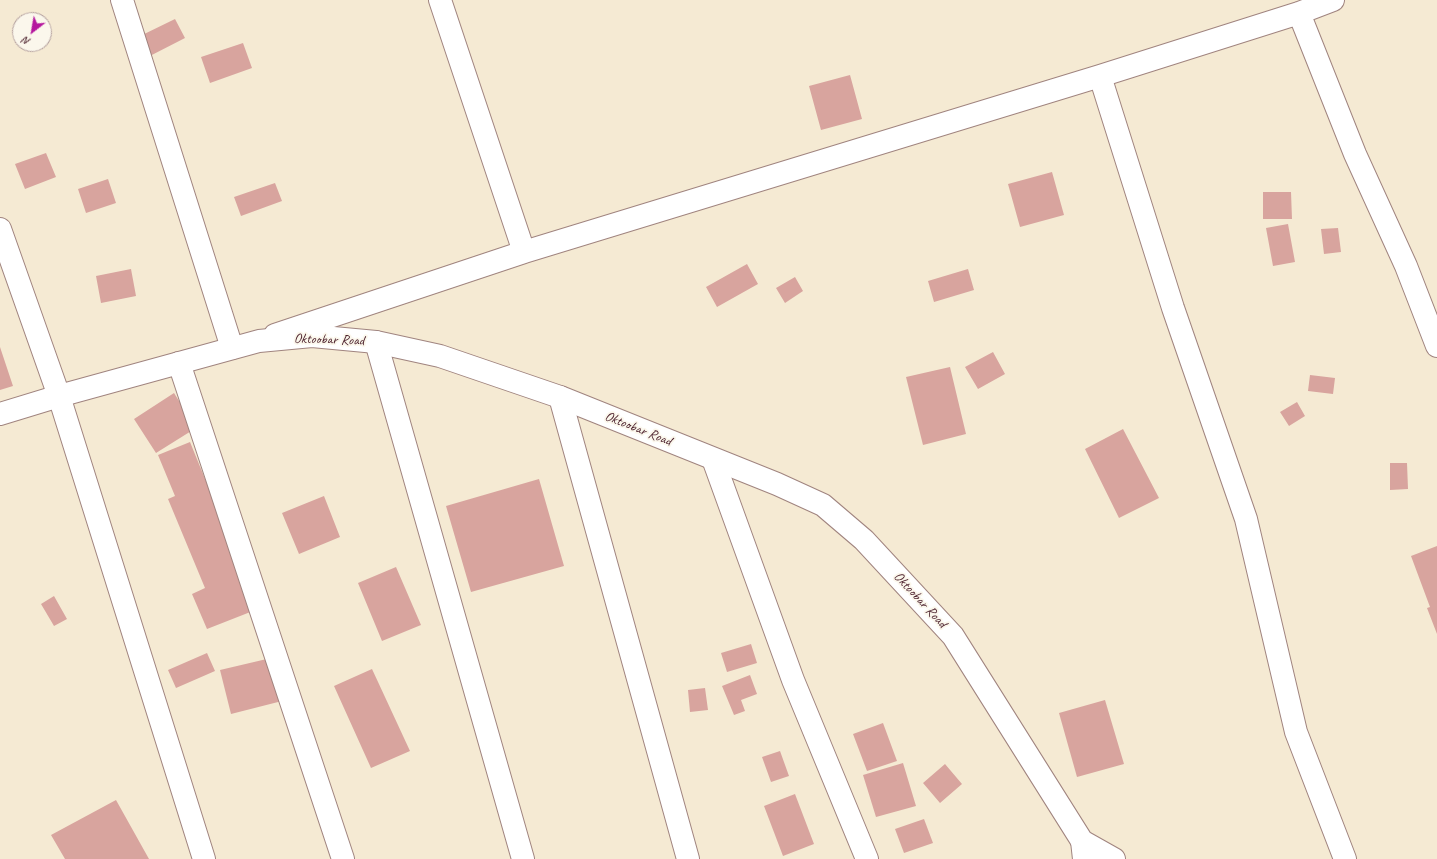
<!DOCTYPE html>
<html>
<head>
<meta charset="utf-8">
<style>
	body { margin:0 }
	#map { position:relative; width:1437px; height:859px; overflow:hidden; background:#f5ead3; font-family:Caveat,sans-serif }
	canvas { display:block }
	.north { position:absolute; left:12px; top:12px; width:40px; height:40px; box-sizing:border-box; background:#fbf7ec; border:1px solid #b4a19f; border-radius:50%; rotate:211deg; font-size:11px; font-weight:700; line-height:16px; text-align:center; color:#4a1f2b }
	.north::after { content:''; display:block; margin:auto; width:14px; height:18px; background:#b5179e; clip-path:polygon(50% 0,100% 100%,50% 72%,0 100%) }
</style>
</head>
<body>
<div id="map">
<canvas width="1437" height="859"></canvas>
<div class="north">N</div>
</div>
<script>
const ctx = document.querySelector('canvas').getContext('2d');
ctx.lineJoin = 'round';
function fillPath(path, color) { ctx.fillStyle = color; ctx.fill(path, 'evenodd'); }
const poly = rows => new Path2D(rows.map(r => 'M' + r).join(''));
function strokePath(path, color, width, dash) { ctx.strokeStyle = color; ctx.lineWidth = width; ctx.lineCap = dash ? 'butt' : 'round'; ctx.setLineDash(dash || []); ctx.stroke(path); }
function label(font, color, halo, rows, align = 'center') {
  ctx.font = font + ' Caveat,sans-serif'; ctx.lineWidth = 3.5; ctx.setLineDash([]); ctx.textBaseline = 'middle'; ctx.strokeStyle = halo; ctx.fillStyle = color; for (const [text, x, y, turn = 0] of rows) {
    ctx.save(); ctx.translate(x, y); ctx.rotate((+turn || 0) * Math.PI / 180); ctx.textAlign = isNaN(turn) ? turn : align; if (halo) ctx.strokeText(text, 0, 0); ctx.fillText(text, 0, 0); ctx.restore();
  }
}
fillPath(poly([
	[175,19,185,38,144,59,134,39],
	[243,43,252,68,210,83,201,57],
	[850,75,862,119,821,130,809,86],
	[46,153,56,177,25,189,15,164],
	[1052,172,1064,215,1020,227,1008,184],
	[108,179,116,203,86,213,78,189],
	[275,183,282,201,241,216,234,197],
	[1263,192,1291,192,1292,219,1263,219],
	[1288,224,1295,262,1273,266,1266,228],
	[1338,228,1341,252,1324,254,1321,229],
	[747,264,758,284,717,307,706,287],
	[131,269,136,296,101,303,96,276],
	[968,269,974,290,934,302,928,281],
	[795,277,803,291,785,303,776,288],
	[0,347,13,386,0,390],
	[993,352,1005,374,978,389,965,367],
	[950,367,966,434,923,445,906,377],
	[1310,375,1335,378,1333,394,1308,391],
	[174,393,196,428,156,453,134,419],
	[1297,402,1305,416,1289,426,1280,412],
	[1123,429,1159,498,1119,518,1085,449],
	[190,442,258,609,207,629,192,594,205,588,168,499,175,496,158,455],
	[1390,463,1407,463,1408,489,1390,490],
	[539,479,564,566,471,592,446,506],
	[324,496,340,537,299,554,282,513],
	[1437,546,1437,634,1427,608,1430,607,1411,556],
	[396,567,421,625,382,641,358,583],
	[54,596,67,619,54,626,41,604],
	[751,644,757,663,727,672,721,653],
	[207,653,215,671,176,688,168,670],
	[271,658,282,701,231,714,220,670],
	[372,669,410,751,371,768,334,686],
	[750,675,757,694,741,700,745,711,734,715,722,686],
	[705,688,708,710,690,712,688,690],
	[1105,700,1124,764,1077,777,1059,713],
	[883,723,897,761,867,771,853,734],
	[780,751,789,776,771,782,762,757],
	[903,763,916,806,876,817,863,775],
	[945,764,962,784,940,803,923,783],
	[795,794,814,844,783,856,764,806],
	[116,800,149,859,65,859,51,835],
	[924,819,933,843,904,853,895,829]
]), '#d8a49e');
const minor = poly([
	[122,0,232,348],
	[440,0,524,252],
	[1299,13,1355,154,1406,266,1437,346],
	[1100,76,1173,308,1246,519,1296,732,1345,859],
	[0,229,59,396,204,859],
	[275,335,524,252,1100,76,1299,13,1333,0],
	[376,342,523,859],
	[179,363,343,859],
	[560,397,688,859],
	[713,459,793,680,867,859],
	[1082,841,1084,859]
]);
const tertiary = poly([
	[0,414,59,396,259,341,312,336,376,342,440,356,560,397,777,484,823,505,864,540,953,636,1082,841,1114,859]
]);
strokePath(minor, '#a0847f', 24);
strokePath(tertiary, '#a0847f', 24);
strokePath(minor, '#fff', 22);
strokePath(tertiary, '#fff', 22);
label('14px', '#4a1f2b', '#fbf7ec', [
	["Oktoobar Road",329,340,2],
	["Oktoobar Road",638,429,22],
	["Oktoobar Road",920,600,47]
]);
</script>
</body>
</html>
